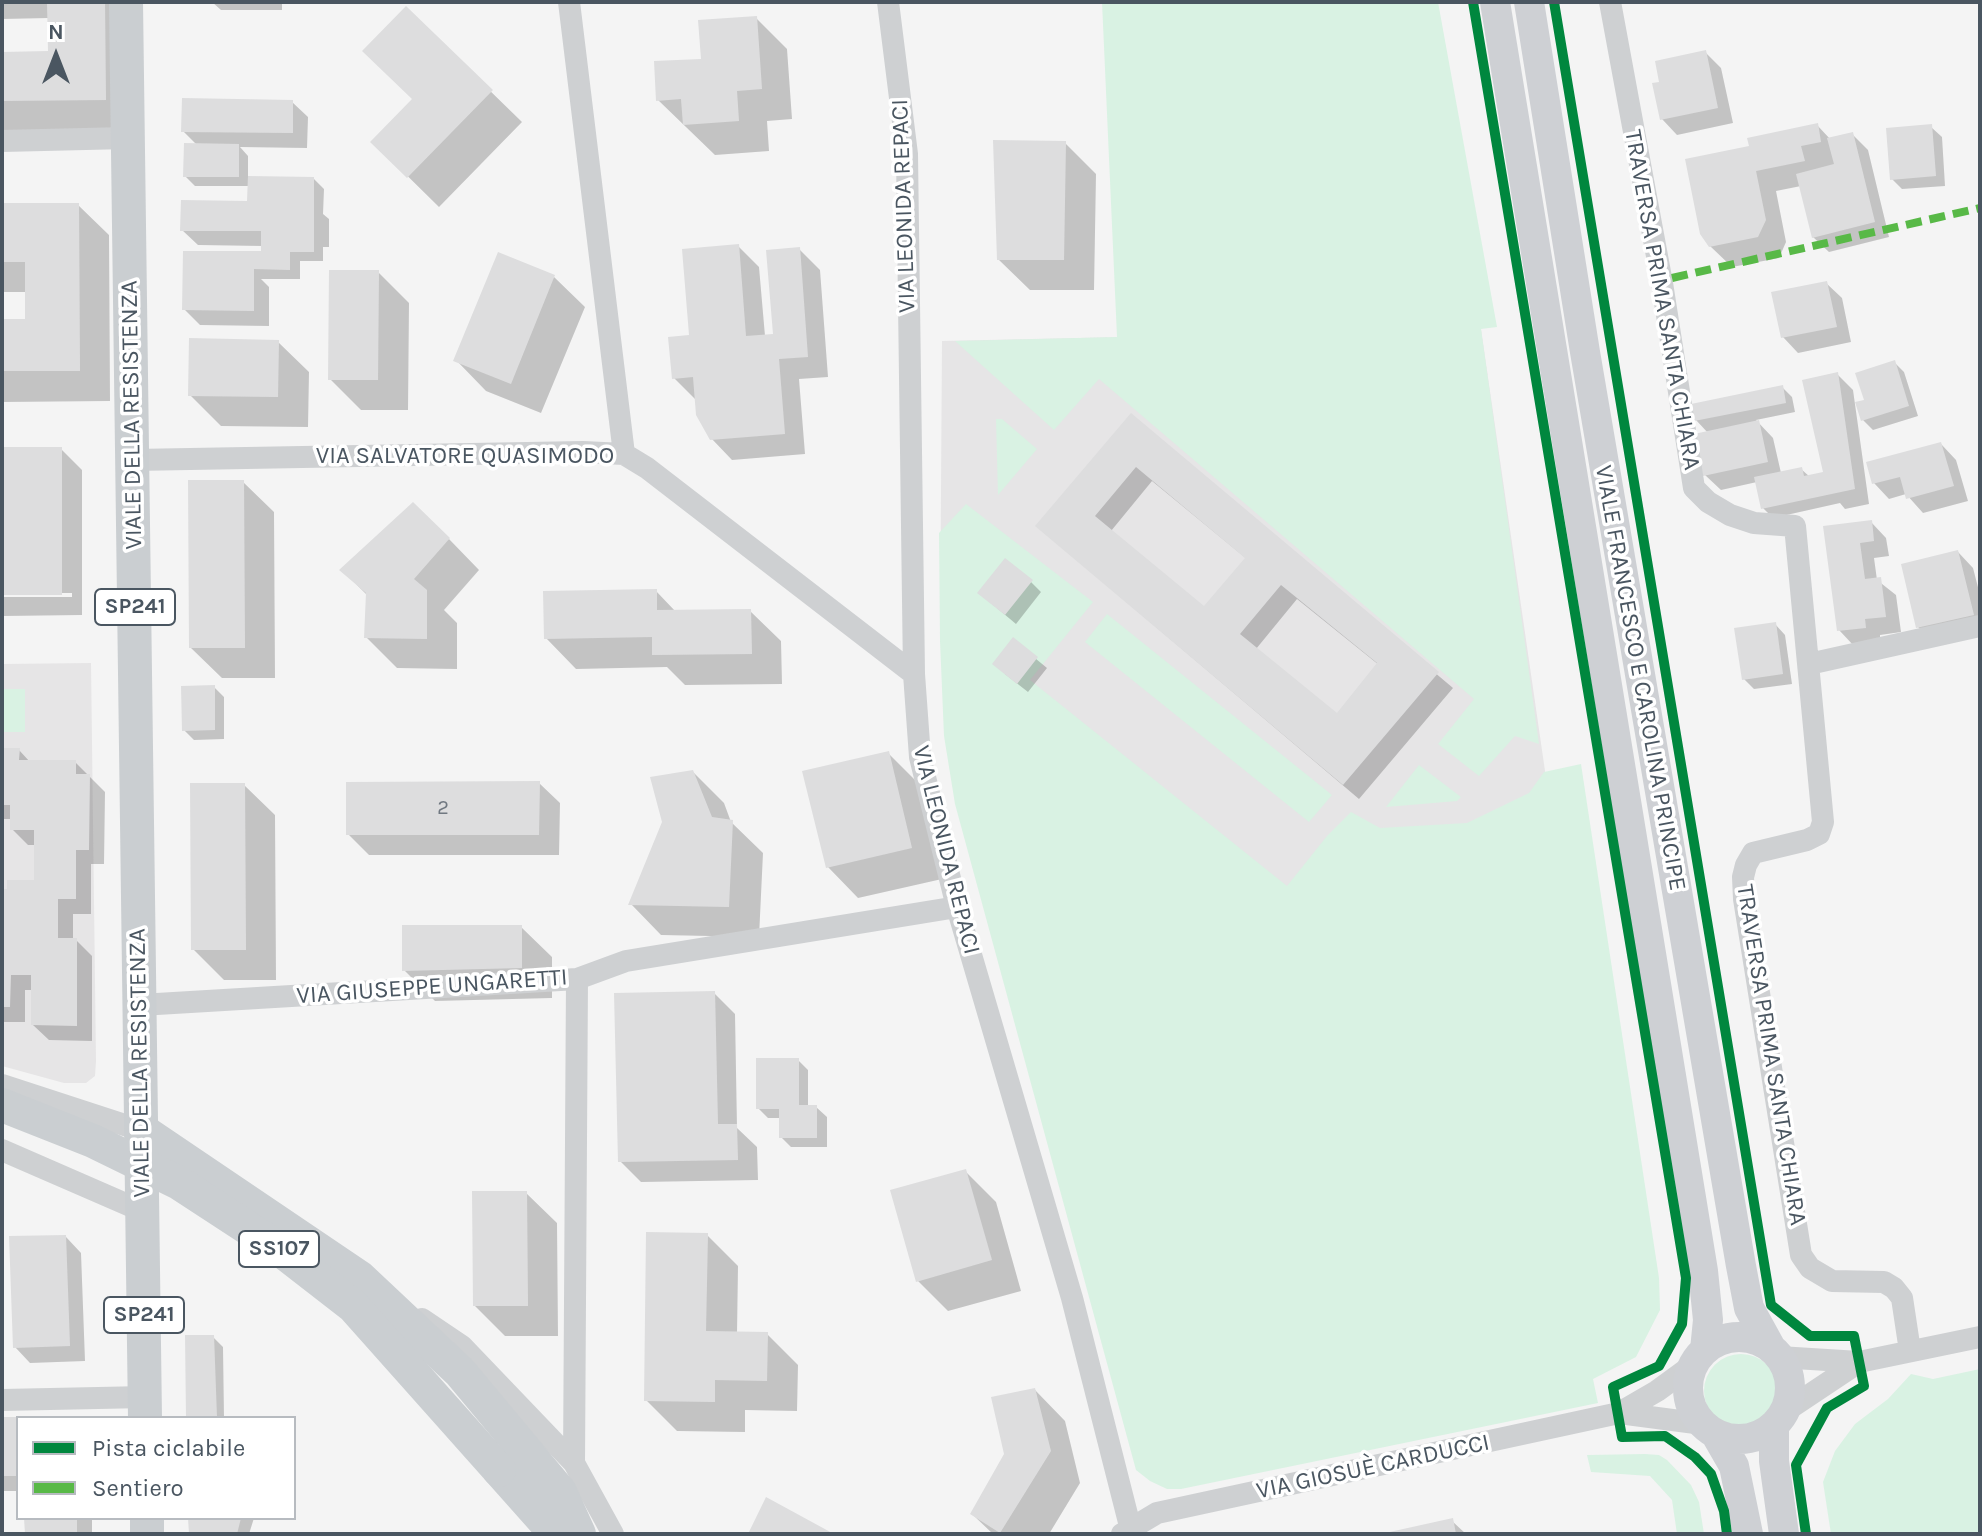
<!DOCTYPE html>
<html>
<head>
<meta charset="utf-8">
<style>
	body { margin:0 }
	#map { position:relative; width:1982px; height:1536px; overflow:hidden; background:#f4f4f4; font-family:Karla,sans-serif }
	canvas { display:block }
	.frame { position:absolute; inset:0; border:4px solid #4a5661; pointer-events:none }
	.legend { position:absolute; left:16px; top:1416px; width:280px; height:104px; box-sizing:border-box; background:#fff; border:2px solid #b7bbc0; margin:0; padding:10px 14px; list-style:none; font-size:24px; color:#4a5661 }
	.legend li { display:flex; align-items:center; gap:16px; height:40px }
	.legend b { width:40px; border:2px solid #b7bbc0 }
	.north { position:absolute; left:16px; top:16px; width:80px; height:80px; -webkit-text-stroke:6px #fff; paint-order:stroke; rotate:0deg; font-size:22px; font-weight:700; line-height:32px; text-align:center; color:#4a5661 }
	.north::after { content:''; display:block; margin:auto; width:28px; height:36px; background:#4a5661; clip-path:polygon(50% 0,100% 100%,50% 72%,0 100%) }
</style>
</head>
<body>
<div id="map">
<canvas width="1982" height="1536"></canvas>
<div class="frame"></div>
<ul class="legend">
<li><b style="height:10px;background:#00873e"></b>Pista ciclabile</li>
<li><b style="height:10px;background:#58b947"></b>Sentiero</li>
</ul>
<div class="north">N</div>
</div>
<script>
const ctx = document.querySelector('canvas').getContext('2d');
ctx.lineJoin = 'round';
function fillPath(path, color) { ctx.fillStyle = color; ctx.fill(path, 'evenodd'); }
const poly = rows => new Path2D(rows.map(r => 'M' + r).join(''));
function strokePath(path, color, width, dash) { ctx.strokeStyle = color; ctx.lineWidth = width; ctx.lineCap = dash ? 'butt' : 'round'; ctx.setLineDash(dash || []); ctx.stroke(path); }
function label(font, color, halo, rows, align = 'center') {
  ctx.font = font + ' Karla,sans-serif'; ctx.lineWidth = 7; ctx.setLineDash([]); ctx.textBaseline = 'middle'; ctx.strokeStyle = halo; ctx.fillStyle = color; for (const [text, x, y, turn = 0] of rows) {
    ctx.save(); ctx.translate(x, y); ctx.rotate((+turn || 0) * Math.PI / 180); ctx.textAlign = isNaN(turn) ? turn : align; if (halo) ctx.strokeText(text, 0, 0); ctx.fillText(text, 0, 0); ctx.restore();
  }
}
fillPath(poly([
	[1481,329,1554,833,1190,919,940,641,942,341],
	[91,663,96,1061,95,1076,86,1083,64,1083,2,1066,2,664]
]), '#e6e5e6');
fillPath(poly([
	[1102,2,1438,2,1497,327,1481,329,1539,744,1515,736,1479,776,1438,744,1474,699,1099,379,1054,430,955,341,1117,337],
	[996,419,1002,419,1037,449,998,495],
	[966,504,1093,602,1030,680,1287,886,1327,836,1351,812,1380,828,1467,823,1529,793,1544,772,1581,764,1659,1278,1660,1310,1636,1357,1593,1379,1598,1403,1181,1489,1167,1489,1150,1481,1136,1470,955,804,944,736,940,641,939,533],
	[1107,614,1332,795,1309,822,1085,642],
	[2,689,25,689,25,732,2,732],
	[1419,765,1461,797,1457,801,1386,807],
	'1704 1391a37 37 0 1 1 74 0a37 37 0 1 1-74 0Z',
	[1980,1369,1980,1534,1831,1534,1823,1482,1835,1451,1855,1424,1888,1399,1911,1374,1933,1379],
	[1645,1454,1659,1455,1667,1460,1691,1485,1699,1502,1704,1534,1677,1534,1672,1500,1650,1476,1591,1472,1587,1455]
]), '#d9f2e3');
fillPath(poly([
	[2,2,134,2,136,130,2,132,2,54,50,53,49,18,2,19],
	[212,2,282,2,282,10,221,10],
	[406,9,522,122,439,207,373,142,414,100],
	[756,18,787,49,792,119,767,121,769,151,715,155,658,100],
	[1706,53,1721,68,1733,123,1677,135,1662,119],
	[292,102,308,117,307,148,240,147,248,156,248,178,314,179,324,189,323,214,329,219,329,247,323,247,323,261,300,261,300,279,261,279,269,287,269,326,200,325,184,309,263,253,263,246,198,245,182,230,249,203,250,186,195,186,185,176,197,145,183,131],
	[1817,125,1831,140,1852,134,1868,150,1889,237,1829,252,1813,237,1801,186,1776,191,1786,242,1779,258,1732,267,1710,246,1751,148],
	[1931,127,1942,137,1945,186,1902,189,1892,179],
	[1065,143,1096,174,1094,290,1030,290,999,260],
	[2,205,78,205,109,235,110,401,2,402,2,321,27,321,27,292,2,292],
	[738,246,759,267,765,336,775,335,799,249,820,270,828,377,799,379,805,454,732,460,711,438,695,399,674,378,691,337],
	[378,272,409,303,408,410,361,410,330,379],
	[554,277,585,307,541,413,486,391,456,360],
	[1826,283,1842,298,1851,342,1798,353,1783,337],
	[278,342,309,372,308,427,221,426,190,395],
	[1894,362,1904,372,1918,416,1873,430,1863,420,1866,401],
	[1837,374,1853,390,1869,504,1845,509,1840,503,1773,518,1763,508,1757,482,1721,490,1705,475,1708,433,1696,420,1782,387,1792,397,1795,412,1756,420,1773,438,1781,473,1801,469,1810,477,1825,473],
	[1131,416,1453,688,1359,799,1037,526],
	[1152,481,1247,559,1205,609,1111,531],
	[1297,599,1379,665,1337,715,1256,649],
	[1941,444,1956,460,1968,501,1923,513,1906,494,1889,499,1874,483],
	[2,449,61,449,82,470,82,615,3,616,2,655,2,597,72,597,72,593,2,593],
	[243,482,274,512,275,678,222,678,191,648],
	[1871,522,1886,538,1889,556,1874,558,1877,580,1896,595,1901,632,1880,635,1880,643,1854,646,1839,630,1825,528],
	[449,539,479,570,444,610,457,623,457,669,397,668,366,637,368,596,342,570],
	[1958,552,1973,568,1980,595,1980,632,1934,643,1918,627],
	[1031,582,1041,592,1016,624,979,593],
	[656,591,676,612,750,611,781,641,782,684,685,685,667,667,576,669,546,638],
	[1775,624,1785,635,1792,684,1754,689,1744,679],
	[1013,640,1047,668,1028,692,1005,674],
	[214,687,224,697,224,739,194,740,184,730],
	[2,750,19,750,30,762,75,762,105,792,104,864,91,864,91,914,73,914,73,940,76,940,92,956,92,1041,49,1040,33,1025,33,990,25,990,25,1022,2,1022,2,891,36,882,36,845,28,845,12,829,12,819,2,819],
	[888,753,919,784,942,879,858,898,828,867],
	[693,772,724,803,731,822,763,853,759,937,661,935,631,904],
	[539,783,560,803,559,855,369,855,348,834],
	[244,785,275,815,276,980,224,980,193,949],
	[521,927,552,957,552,998,435,1001,404,970],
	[714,993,735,1014,737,1128,757,1147,758,1180,641,1182,620,1161],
	[798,1060,808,1070,808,1107,816,1107,827,1117,827,1147,791,1147,781,1137,781,1118,768,1118,758,1108],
	[965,1171,996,1202,1021,1291,948,1311,918,1281],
	[526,1193,557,1223,558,1336,505,1336,475,1306],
	[707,1235,738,1266,737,1334,767,1334,798,1365,797,1411,745,1410,745,1432,677,1431,646,1400],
	[66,1237,81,1253,85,1361,30,1363,15,1347],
	[213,1337,223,1347,224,1418,188,1418],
	[1035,1390,1065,1421,1080,1483,1049,1534,993,1534,972,1514,1006,1454],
	[2,1419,18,1419,18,1491,2,1491],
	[26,1518,92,1518,92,1534,27,1534],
	[189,1518,254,1518,249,1534,189,1534],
	[1452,1521,1466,1534,1389,1534]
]), '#0003');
fillPath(poly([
	[47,2,105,2,106,100,2,101,2,52,48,51],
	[406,6,493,90,407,178,370,142,412,99,362,51],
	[757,16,762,89,737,91,739,121,683,125,681,99,656,101,654,61,701,59,698,20],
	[1706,50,1718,108,1660,120,1652,83,1659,82,1655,61],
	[182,98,293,100,293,133,181,132],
	[1818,123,1821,142,1801,146,1805,161,1756,171,1766,220,1758,237,1709,247,1700,234,1685,159,1749,146,1747,138],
	[1932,124,1936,176,1890,180,1886,128],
	[1853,132,1875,222,1812,238,1796,174,1834,164,1827,138],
	[993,140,1066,141,1064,260,997,260],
	[184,143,239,144,239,177,183,177],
	[248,176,314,177,314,252,290,252,290,270,254,269,254,311,182,310,183,251,261,251,261,231,180,231,181,200,247,201],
	[2,203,79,203,80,371,2,371,2,319,25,319,25,262,2,262],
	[739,244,746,336,773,334,766,250,800,247,808,357,779,359,785,434,710,440,696,415,693,377,672,379,668,337,689,335,682,249],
	[498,252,555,275,511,384,453,361],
	[329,270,379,270,378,380,328,380],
	[1827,281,1837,327,1781,338,1771,292],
	[189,338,279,340,278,397,188,396],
	[1895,360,1909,406,1861,421,1855,402,1864,400,1855,373],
	[1838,372,1855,489,1761,509,1754,477,1802,467,1804,476,1823,472,1802,380],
	[1783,385,1786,403,1694,421,1691,404],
	[1131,413,1439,672,1343,785,1035,526],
	[1136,467,1245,558,1204,606,1095,516],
	[1281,585,1377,663,1337,713,1240,634],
	[1759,420,1768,462,1703,476,1694,434],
	[1941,442,1954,486,1906,499,1900,477,1872,484,1866,462],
	[2,447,62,447,62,595,2,595],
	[188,480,244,480,245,648,189,648],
	[413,502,450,538,414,579,427,590,427,639,364,638,366,593,339,570],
	[1872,520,1874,541,1860,543,1865,579,1881,577,1886,617,1865,619,1866,628,1837,631,1823,526],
	[1958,550,1974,615,1916,628,1901,564],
	[1005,558,1033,580,1005,615,977,593],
	[657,589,657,610,751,609,752,654,652,655,652,637,544,639,543,591],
	[1776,622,1783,674,1742,680,1734,628],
	[1013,637,1038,657,1017,684,992,664],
	[215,685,215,730,182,731,181,686],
	[2,748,20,748,19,760,76,760,76,774,90,774,89,850,76,850,76,899,58,899,58,938,77,938,77,1026,31,1025,31,975,11,975,10,1007,2,1007,2,889,7,889,7,880,34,880,34,830,10,830,10,805,2,805],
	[889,751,912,848,826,868,802,771],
	[693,770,712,817,733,820,729,907,628,905,662,822,650,777],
	[540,781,539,835,346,835,346,782],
	[190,783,245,783,246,950,191,950],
	[402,925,522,925,522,968,402,971],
	[715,991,718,1124,737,1124,738,1160,618,1162,614,993],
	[756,1058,799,1058,799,1105,817,1105,817,1138,779,1138,779,1109,756,1109],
	[966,1169,992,1260,916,1282,890,1190],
	[472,1191,527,1191,528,1306,473,1306],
	[646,1232,708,1233,706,1331,768,1332,767,1381,715,1380,715,1402,644,1401],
	[66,1235,70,1346,13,1348,9,1236],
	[185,1335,214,1335,217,1418,186,1418],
	[1035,1388,1051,1451,1000,1533,970,1514,1004,1454,991,1397],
	[2,1417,18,1417,18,1476,2,1476],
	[766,1497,834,1534,748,1534],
	[24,1518,77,1518,77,1534,25,1534],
	[188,1518,241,1518,237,1534,189,1534],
	[1453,1518,1456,1534,1385,1534,1385,1533]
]), '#ddddde');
strokePath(poly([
	[569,2,624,454],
	[888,2,907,154,914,674,920,757,957,907,1072,1298,1132,1534],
	[1610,2,1662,283,1694,488,1708,502,1730,515,1754,523,1795,526,1823,822,1819,834,1807,840,1753,853,1746,865,1743,877,1744,899,1801,1255,1810,1268,1832,1281,1884,1282,1894,1288,1902,1298,1910,1351],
	[2,141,128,138],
	[134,460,583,452,624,454,647,468,914,674],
	[1809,664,1980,626],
	[140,1005,577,979,626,961,957,907],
	[2,1085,143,1131],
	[2,1150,142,1211],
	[422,1319,462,1346,574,1463,613,1534],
	[1779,1357,1859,1362,1980,1337],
	[2,1400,146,1397],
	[1784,1412,1859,1362],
	[1619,1413,1657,1391,1694,1364],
	[574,1463,577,979],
	[1122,1534,1157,1513,1619,1413,1703,1424]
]), '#ced0d2', 22);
strokePath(poly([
	[1495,2,1703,1271,1708,1320,1705,1350],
	[1529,2,1585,352,1741,1266,1749,1308,1771,1348],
	'1688 1388a51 51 0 1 1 102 0a51 51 0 1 1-102 0Z',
	[1774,1426,1774,1461,1784,1534],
	[1715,1433,1734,1466,1748,1534]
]), '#ced0d4', 30);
strokePath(poly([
	[126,2,145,1418],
	[143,1131,359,1277,460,1372,560,1492,579,1534],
	[499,1470,556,1534],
	[147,1518,147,1534]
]), '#caced1', 34);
strokePath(poly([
	[2,1105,93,1141,179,1183,277,1247,353,1306,499,1470]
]), '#caced1', 34);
strokePath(poly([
	[1672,278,1980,208]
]), '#58b947', 8, [16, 8]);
strokePath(poly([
	[1473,2,1686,1278,1682,1324,1659,1366,1613,1387,1622,1437,1665,1436,1695,1457,1711,1474,1724,1511,1727,1534],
	[1554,2,1771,1305,1810,1336,1854,1336,1864,1386,1827,1408,1796,1465,1806,1534]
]), '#00873e', 10);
label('20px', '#707881', null, [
	["2",443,808]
]);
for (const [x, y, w] of [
	[135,607,80],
	[279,1249,80],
	[144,1315,80]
]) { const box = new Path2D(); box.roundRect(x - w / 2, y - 18, w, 36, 6); ctx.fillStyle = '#fff'; ctx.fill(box); strokePath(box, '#4a5661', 2); }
label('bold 22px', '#4a5661', null, [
	["SP241",135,607],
	["SS107",279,1249],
	["SP241",144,1315]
]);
label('24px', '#4a5661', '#fff', [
	["VIA LEONIDA REPACI",904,206,-92],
	["TRAVERSA PRIMA SANTA CHIARA",1662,300,80],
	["VIALE DELLA RESISTENZA",132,415,-91],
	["VIA SALVATORE QUASIMODO",465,456],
	["VIALE FRANCESCO E CAROLINA PRINCIPE",1640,678,80],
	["VIA LEONIDA REPACI",946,850,76],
	["VIA GIUSEPPE UNGARETTI",432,987,-4],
	["TRAVERSA PRIMA SANTA CHIARA",1771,1055,81],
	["VIALE DELLA RESISTENZA",140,1063,-91],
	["VIA GIOSUÈ CARDUCCI",1373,1467,-12]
]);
</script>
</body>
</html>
